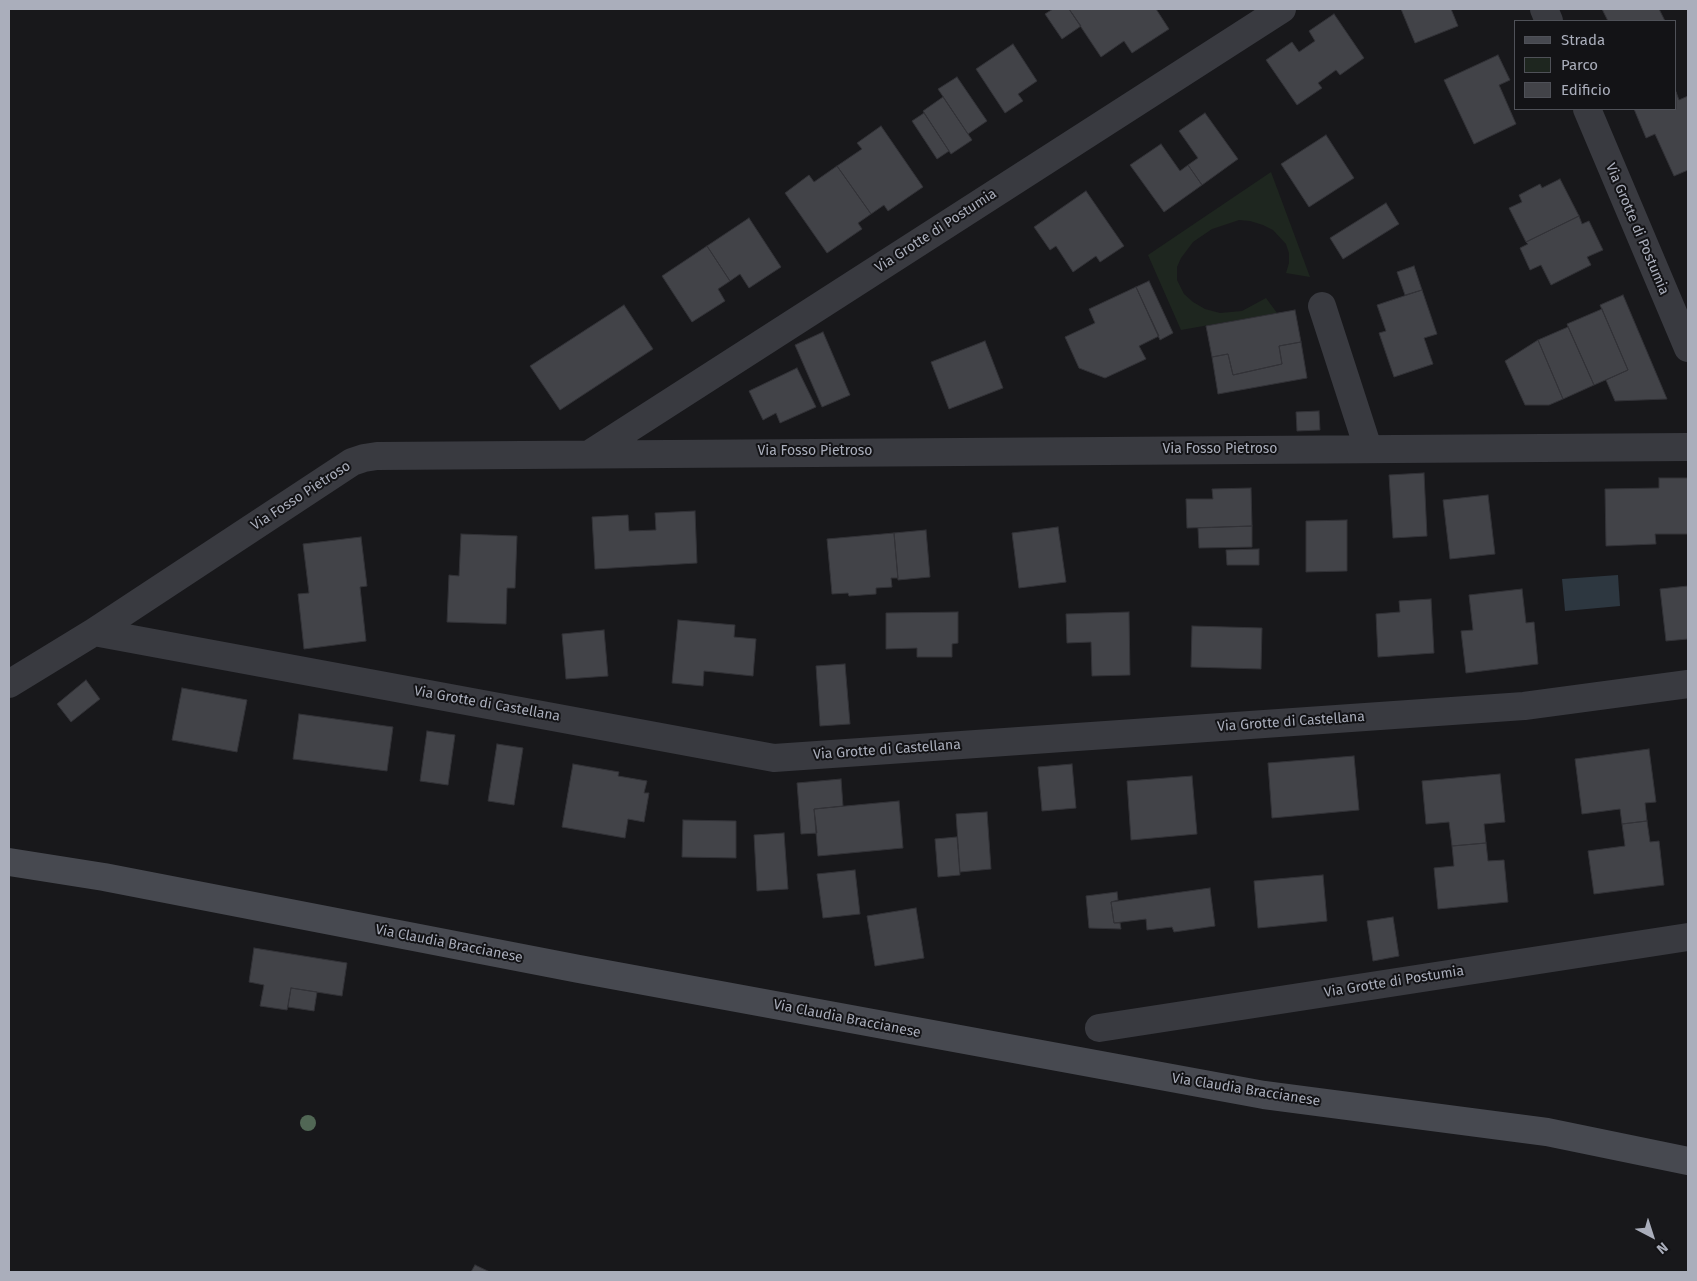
<!DOCTYPE html>
<html>
<head>
<meta charset="utf-8">
<style>
	body { margin:0 }
	#map { position:relative; width:1697px; height:1281px; overflow:hidden; background:#18181b; font-family:"Fira Sans",sans-serif }
	canvas { display:block }
	.frame { position:absolute; inset:0; border:10px solid #aaaebb; pointer-events:none }
	.legend { position:absolute; left:1514px; top:20px; width:162px; height:90px; box-sizing:border-box; background:#131316; border:1px solid #4f5158; margin:0; padding:6px 9px; list-style:none; font-size:15px; color:#aaaebb }
	.legend li { display:flex; align-items:center; gap:10px; height:25px }
	.legend b { width:25px; border:1px solid #4f5158 }
	.north { position:absolute; left:1627px; top:1211px; width:50px; height:50px; -webkit-text-stroke:4px #131316; paint-order:stroke; rotate:140deg; font-size:14px; font-weight:700; line-height:20px; text-align:center; color:#aaaebb }
	.north::after { content:''; display:block; margin:auto; width:18px; height:22px; background:#aaaebb; clip-path:polygon(50% 0,100% 100%,50% 72%,0 100%) }
</style>
</head>
<body>
<div id="map">
<canvas width="1697" height="1281"></canvas>
<div class="frame"></div>
<ul class="legend">
<li><b style="height:6px;background:#474950"></b>Strada</li>
<li><b style="height:14px;background:#1e261f"></b>Parco</li>
<li><b style="height:14px;background:#424348"></b>Edificio</li>
</ul>
<div class="north">N</div>
</div>
<script>
const ctx = document.querySelector('canvas').getContext('2d');
ctx.lineJoin = 'round';
function fillPath(path, color) { ctx.fillStyle = color; ctx.fill(path, 'evenodd'); }
const poly = rows => new Path2D(rows.map(r => 'M' + r).join(''));
function strokePath(path, color, width, dash) { ctx.strokeStyle = color; ctx.lineWidth = width; ctx.lineCap = dash ? 'butt' : 'round'; ctx.setLineDash(dash || []); ctx.stroke(path); }
function label(font, color, halo, rows, align = 'center') {
  ctx.font = font + ' "Fira Sans",sans-serif'; ctx.lineWidth = 4; ctx.setLineDash([]); ctx.textBaseline = 'middle'; ctx.strokeStyle = halo; ctx.fillStyle = color; for (const [text, x, y, turn = 0] of rows) {
    ctx.save(); ctx.translate(x, y); ctx.rotate((+turn || 0) * Math.PI / 180); ctx.textAlign = isNaN(turn) ? turn : align; if (halo) ctx.strokeText(text, 0, 0); ctx.fillText(text, 0, 0); ctx.restore();
  }
}
fillPath(poly([
	[1271,172,1310,277,1286,273,1289,263,1289,253,1286,244,1273,230,1263,225,1250,221,1239,220,1212,229,1193,242,1181,258,1177,267,1177,280,1184,294,1193,302,1205,309,1220,313,1242,311,1266,298,1277,313,1181,330,1148,255]
]), '#1e261f');
fillPath(poly([
	[1618,575,1620,606,1565,611,1562,579]
]), '#2d3740');
const building = poly([
	[1053,9,1069,9,1081,26,1062,39,1045,14,1053,9],
	[1069,9,1156,9,1169,29,1132,53,1124,41,1101,57,1069,9],
	[1401,9,1451,9,1458,26,1415,43,1401,9],
	[1602,9,1659,9,1665,21,1608,21,1602,9],
	[1334,14,1364,58,1340,75,1336,70,1318,83,1322,88,1297,105,1266,60,1292,42,1299,52,1315,41,1309,31,1334,14],
	[1013,44,1037,81,1018,94,1023,101,1005,113,976,69,1013,44],
	[1498,55,1510,80,1499,85,1516,124,1474,144,1444,80,1498,55],
	[957,77,987,121,968,134,938,89,957,77],
	[1676,92,1679,100,1688,96,1688,170,1674,176,1655,134,1646,138,1634,109,1676,109,1676,92],
	[943,97,972,140,951,154,923,111,943,97],
	[924,113,949,151,937,159,912,121,924,113],
	[1205,113,1238,159,1202,185,1188,165,1198,158,1179,131,1205,113],
	[881,126,923,187,888,211,884,205,871,214,837,166,862,149,857,143,881,126],
	[1326,135,1354,178,1309,207,1281,164,1326,135],
	[1161,144,1180,171,1188,165,1202,185,1164,212,1130,165,1161,144],
	[837,166,871,214,858,223,862,229,827,253,785,193,809,175,814,182,837,166],
	[1560,179,1579,216,1526,242,1509,208,1522,202,1519,195,1540,184,1542,188,1560,179],
	[1086,191,1124,246,1100,262,1096,256,1073,272,1056,246,1050,250,1034,227,1086,191],
	[1386,203,1399,224,1343,259,1330,238,1386,203],
	[1579,216,1582,224,1589,221,1603,250,1587,257,1591,265,1551,285,1541,265,1530,270,1520,248,1528,244,1526,242,1579,216],
	[749,218,781,267,749,288,740,274,730,281,707,246,749,218],
	[707,246,730,281,718,289,725,301,692,322,662,276,707,246],
	[1414,266,1422,290,1405,295,1397,272,1414,266],
	[1149,281,1173,333,1160,340,1136,287,1149,281],
	[1136,287,1159,336,1139,346,1146,359,1105,378,1079,368,1065,337,1095,323,1089,309,1136,287],
	[1422,290,1437,334,1424,338,1433,364,1394,377,1379,333,1386,331,1377,305,1422,290],
	[1623,295,1667,399,1615,401,1606,380,1628,370,1600,305,1623,295],
	[624,305,653,349,560,410,530,366,624,305],
	[1602,309,1628,370,1594,385,1567,324,1602,309],
	[1295,310,1301,342,1279,346,1282,364,1233,375,1228,354,1212,357,1206,326,1295,310],
	[1568,327,1594,385,1563,399,1538,340,1568,327],
	[823,332,850,395,822,407,795,345,823,332],
	[1538,340,1563,399,1549,405,1525,405,1505,361,1538,340],
	[985,341,1003,388,949,409,931,362,985,341],
	[1301,342,1307,378,1218,394,1212,357,1228,354,1233,375,1282,364,1279,346,1301,342],
	[797,368,816,407,780,423,776,413,763,420,749,391,797,368],
	[1319,411,1320,430,1297,431,1296,412,1319,411],
	[1424,473,1427,536,1393,538,1389,475,1424,473],
	[1659,478,1688,478,1688,534,1655,534,1656,544,1606,546,1605,489,1659,488,1659,478],
	[1251,488,1252,526,1187,528,1186,499,1213,499,1212,489,1251,488],
	[1488,495,1495,554,1450,559,1443,500,1488,495],
	[695,511,697,563,595,569,592,517,628,515,629,531,656,530,655,513,695,511],
	[1347,520,1347,571,1306,572,1306,521,1347,520],
	[1252,526,1252,547,1199,548,1198,528,1252,526],
	[1058,527,1066,582,1019,588,1012,533,1058,527],
	[926,530,930,577,898,580,894,533,926,530],
	[894,533,898,578,891,578,892,587,876,588,876,594,849,596,848,593,832,594,827,539,894,533],
	[461,534,517,536,515,588,507,588,506,624,447,622,449,575,459,576,461,534],
	[361,537,367,586,360,587,366,641,304,649,298,594,309,593,303,544,361,537],
	[1259,549,1259,565,1227,565,1226,550,1259,549],
	[1688,586,1688,639,1666,641,1660,589,1688,586],
	[1522,589,1526,623,1534,622,1538,664,1466,673,1461,631,1473,630,1469,595,1522,589],
	[1431,599,1434,653,1378,657,1376,614,1400,612,1399,601,1431,599],
	[958,612,958,643,952,644,952,657,917,657,917,648,886,649,886,613,958,612],
	[1129,612,1130,675,1092,676,1091,642,1067,643,1066,614,1129,612],
	[678,620,735,625,734,637,756,639,753,676,704,671,703,686,672,683,678,620],
	[1192,626,1262,628,1261,669,1191,667,1192,626],
	[604,630,608,676,566,679,562,634,604,630],
	[845,664,850,724,820,726,816,666,845,664],
	[86,680,100,699,71,722,57,704,86,680],
	[182,688,247,700,237,752,172,740,182,688],
	[299,714,393,727,387,771,293,759,299,714],
	[427,731,455,735,448,785,420,781,427,731],
	[497,744,523,748,514,805,488,801,497,744],
	[1649,749,1656,802,1645,803,1647,821,1622,824,1620,809,1582,814,1575,759,1649,749],
	[1354,756,1359,810,1272,818,1268,763,1354,756],
	[573,764,619,772,618,776,647,781,644,793,649,793,644,822,628,819,625,838,562,827,573,764],
	[1072,764,1076,808,1042,811,1038,767,1072,764],
	[1500,774,1505,822,1484,824,1486,843,1452,846,1449,822,1426,824,1422,781,1500,774],
	[1192,776,1197,834,1131,840,1127,781,1192,776],
	[841,779,843,806,814,809,817,833,801,834,797,783,841,779],
	[899,801,903,848,818,856,814,809,899,801],
	[987,812,991,869,960,872,956,814,987,812],
	[683,820,736,821,736,858,682,857,683,820],
	[1647,821,1650,842,1659,841,1664,885,1594,894,1588,851,1625,846,1622,824,1647,821],
	[784,833,788,889,757,891,754,835,784,833],
	[957,837,960,875,938,877,935,839,957,837],
	[1486,843,1488,861,1504,860,1508,902,1438,909,1434,868,1454,866,1452,846,1486,843],
	[855,870,860,914,823,918,817,874,855,870],
	[1323,875,1327,921,1258,928,1254,881,1323,875],
	[1210,888,1215,926,1174,932,1172,927,1147,930,1146,919,1114,923,1111,902,1210,888],
	[1117,892,1118,900,1111,902,1114,923,1120,923,1121,929,1089,928,1086,896,1117,892],
	[916,908,924,958,875,966,867,916,916,908],
	[1393,917,1399,956,1373,961,1367,921,1393,917],
	[254,948,347,963,342,996,291,988,287,1010,260,1006,264,985,249,982,254,948],
	[291,988,317,992,314,1011,288,1007,291,988],
	[475,1265,490,1272,471,1272,475,1265]
]);
fillPath(building, '#424348');
strokePath(building, '#323237', 1);
strokePath(poly([
	[1544,9,1549,21],
	[1587,109,1688,348],
	[1322,306,1368,448],
	[591,453,1282,9],
	[94,632,774,758,1524,706,1688,684],
	[9,684,94,632,352,462,364,458,377,456,1688,447],
	[1099,1028,1688,937]
]), '#393a40', 28);
strokePath(poly([
	[9,862,104,877,579,969,1264,1095,1547,1132,1688,1161]
]), '#474950', 28);
ctx.fillStyle = '#516755';
for (const [x, y] of [
	[308,1123]
]) { ctx.beginPath(); ctx.arc(x, y, 8, 0, 2 * Math.PI); ctx.fill(); }
label('14px', '#aaaebb', '#131316', [
	["Via Grotte di Postumia",1637,229,67],
	["Via Grotte di Postumia",936,231,-33],
	["Via Fosso Pietroso",1220,449],
	["Via Fosso Pietroso",815,451],
	["Via Fosso Pietroso",301,496,-33],
	["Via Grotte di Castellana",487,704,10],
	["Via Grotte di Castellana",1291,722,-4],
	["Via Grotte di Castellana",887,750,-4],
	["Via Claudia Braccianese",449,944,11],
	["Via Grotte di Postumia",1394,982,-9],
	["Via Claudia Braccianese",847,1019,11],
	["Via Claudia Braccianese",1246,1090,9]
]);
</script>
</body>
</html>
